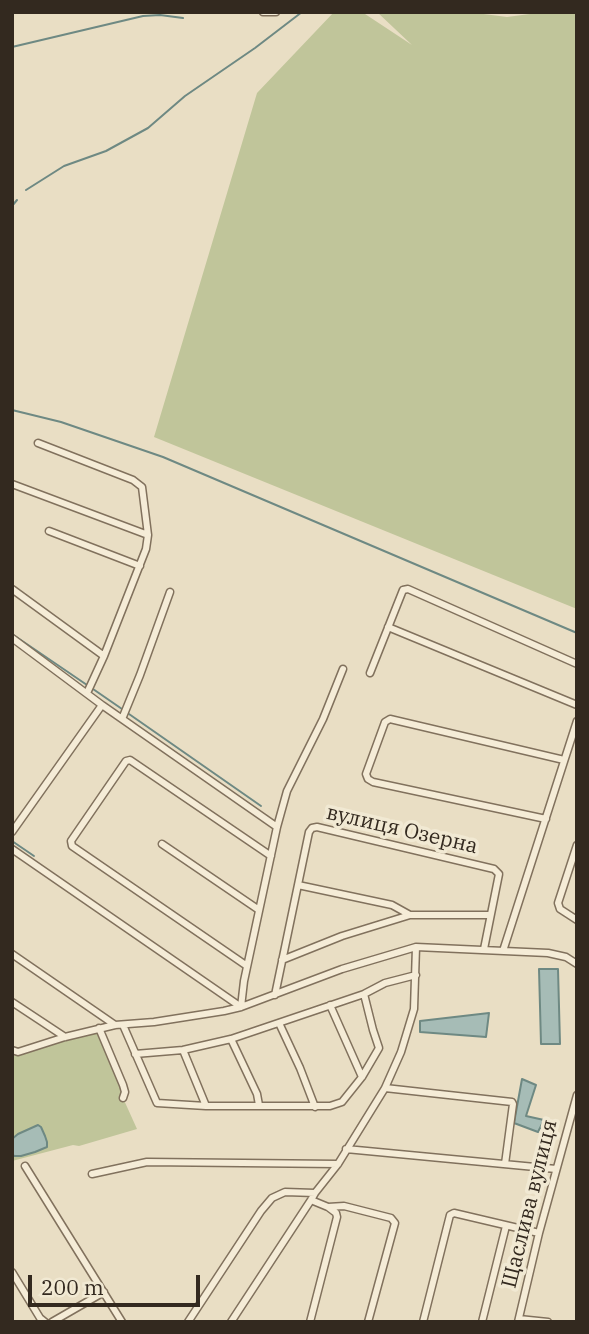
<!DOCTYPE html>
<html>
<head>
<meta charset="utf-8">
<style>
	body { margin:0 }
	#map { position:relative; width:589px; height:1334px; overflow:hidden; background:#e9dec4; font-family:"IBM Plex Serif",serif }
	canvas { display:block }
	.frame { position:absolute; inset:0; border:14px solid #33291f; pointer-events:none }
	.scale { position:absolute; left:28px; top:1275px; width:172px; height:32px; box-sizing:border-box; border:4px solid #33291f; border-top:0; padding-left:9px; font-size:21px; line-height:24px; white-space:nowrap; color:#33291f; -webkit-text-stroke:5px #f1e9d3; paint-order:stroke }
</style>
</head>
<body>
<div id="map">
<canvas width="589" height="1334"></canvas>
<div class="frame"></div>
<div class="scale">200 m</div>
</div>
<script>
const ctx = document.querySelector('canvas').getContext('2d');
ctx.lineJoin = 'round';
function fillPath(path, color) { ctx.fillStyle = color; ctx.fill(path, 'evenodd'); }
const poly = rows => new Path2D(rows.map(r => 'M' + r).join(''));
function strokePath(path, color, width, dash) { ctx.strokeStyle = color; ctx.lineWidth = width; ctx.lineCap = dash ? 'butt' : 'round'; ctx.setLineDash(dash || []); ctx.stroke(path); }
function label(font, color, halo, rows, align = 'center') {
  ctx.font = font + ' "IBM Plex Serif",serif'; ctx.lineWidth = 7; ctx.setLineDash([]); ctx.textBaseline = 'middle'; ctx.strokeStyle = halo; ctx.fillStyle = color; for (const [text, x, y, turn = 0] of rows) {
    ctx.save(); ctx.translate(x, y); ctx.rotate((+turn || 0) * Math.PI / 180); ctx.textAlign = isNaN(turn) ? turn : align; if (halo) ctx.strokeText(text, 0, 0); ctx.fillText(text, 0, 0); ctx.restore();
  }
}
fillPath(poly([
	[334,12,362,12,412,45,377,12,468,12,507,17,545,12,577,12,577,609,154,437,257,93],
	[99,1028,123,1088,123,1098,137,1129,79,1146,73,1145,12,1161,12,1056]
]), '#c0c59a');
const water = poly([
	[539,969,558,969,560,1044,541,1044,539,969],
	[489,1013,486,1037,420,1032,420,1021,489,1013],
	[522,1079,536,1085,526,1116,544,1120,538,1132,514,1123,522,1079],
	[38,1125,41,1127,45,1136,47,1142,47,1147,35,1152,21,1156,14,1156,12,1153,12,1139,18,1134,38,1125]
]);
fillPath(water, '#a6bcb6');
strokePath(water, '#6e8983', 2);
strokePath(poly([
	[12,47,143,16,160,15,183,18],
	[26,190,64,166,106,151,148,128,185,96,255,48,302,12],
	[12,206,17,200],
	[12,410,61,422,163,457,577,633],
	[12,634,87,685],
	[93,689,122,709],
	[129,714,261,806],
	[12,841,34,856]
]), '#6e8983', 2);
const street = poly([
	[263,12,276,12],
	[38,443,133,480,142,487,148,535,146,549,104,656,87,693],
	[12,484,148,535],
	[49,531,140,566],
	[12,589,104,656],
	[388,627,577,705],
	[12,638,102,705,277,827],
	[370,673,403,590,408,589,577,664],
	[122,719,140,675,170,592],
	[546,819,373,782,368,779,366,774,385,722,390,719,564,760],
	[12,832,102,705],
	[162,844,259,910],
	[577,845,558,903,560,909,577,920],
	[12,849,241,1007,244,981,277,827,287,791,323,719,343,669],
	[298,885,392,905,410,915,490,915],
	[503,951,577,721],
	[12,954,115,1025],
	[282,960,342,936,410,915],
	[247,966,72,846,71,841,126,761,130,760,271,856],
	[275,995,309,832,312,828,317,827,494,869,499,874,484,949],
	[12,1002,65,1037],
	[330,1005,362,1077],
	[279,1023,300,1068,315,1107],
	[123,1025,157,1103,206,1106,330,1106,342,1102,362,1077,379,1048,373,1030,364,994],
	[99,1028,123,1085,125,1092,123,1098],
	[231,1039,257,1094,259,1105],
	[12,1050,18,1052,65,1037,115,1025,154,1022,224,1011,241,1007,342,969,416,947,548,953,566,957,577,964],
	[183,1050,206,1106],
	[135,1054,183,1050,231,1039,364,994,385,983,416,975],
	[385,1088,512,1102,513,1104,505,1164],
	[346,1149,556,1169],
	[25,1166,122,1322],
	[92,1174,147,1162,338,1164],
	[315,1193,311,1200,328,1207,344,1206,391,1218,395,1223,368,1322],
	[12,1272,40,1318,45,1322],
	[519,1319,548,1322],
	[52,1322,104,1292],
	[188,1322,261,1211,272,1198,285,1192,315,1193,338,1164,385,1088,401,1052,414,1009,416,947],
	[231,1322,311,1200],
	[310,1322,337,1217,336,1213,328,1207],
	[423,1322,450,1215,454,1213,539,1233],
	[482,1322,506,1226],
	[518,1322,539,1233,577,1095]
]);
strokePath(street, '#81715d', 9);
strokePath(street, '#f5ecd7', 6);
label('21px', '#33291f', '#f1e9d3', [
	["вулиця Озерна",402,830,13],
	["Щаслива вулиця",530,1204,-76]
]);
</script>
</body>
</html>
